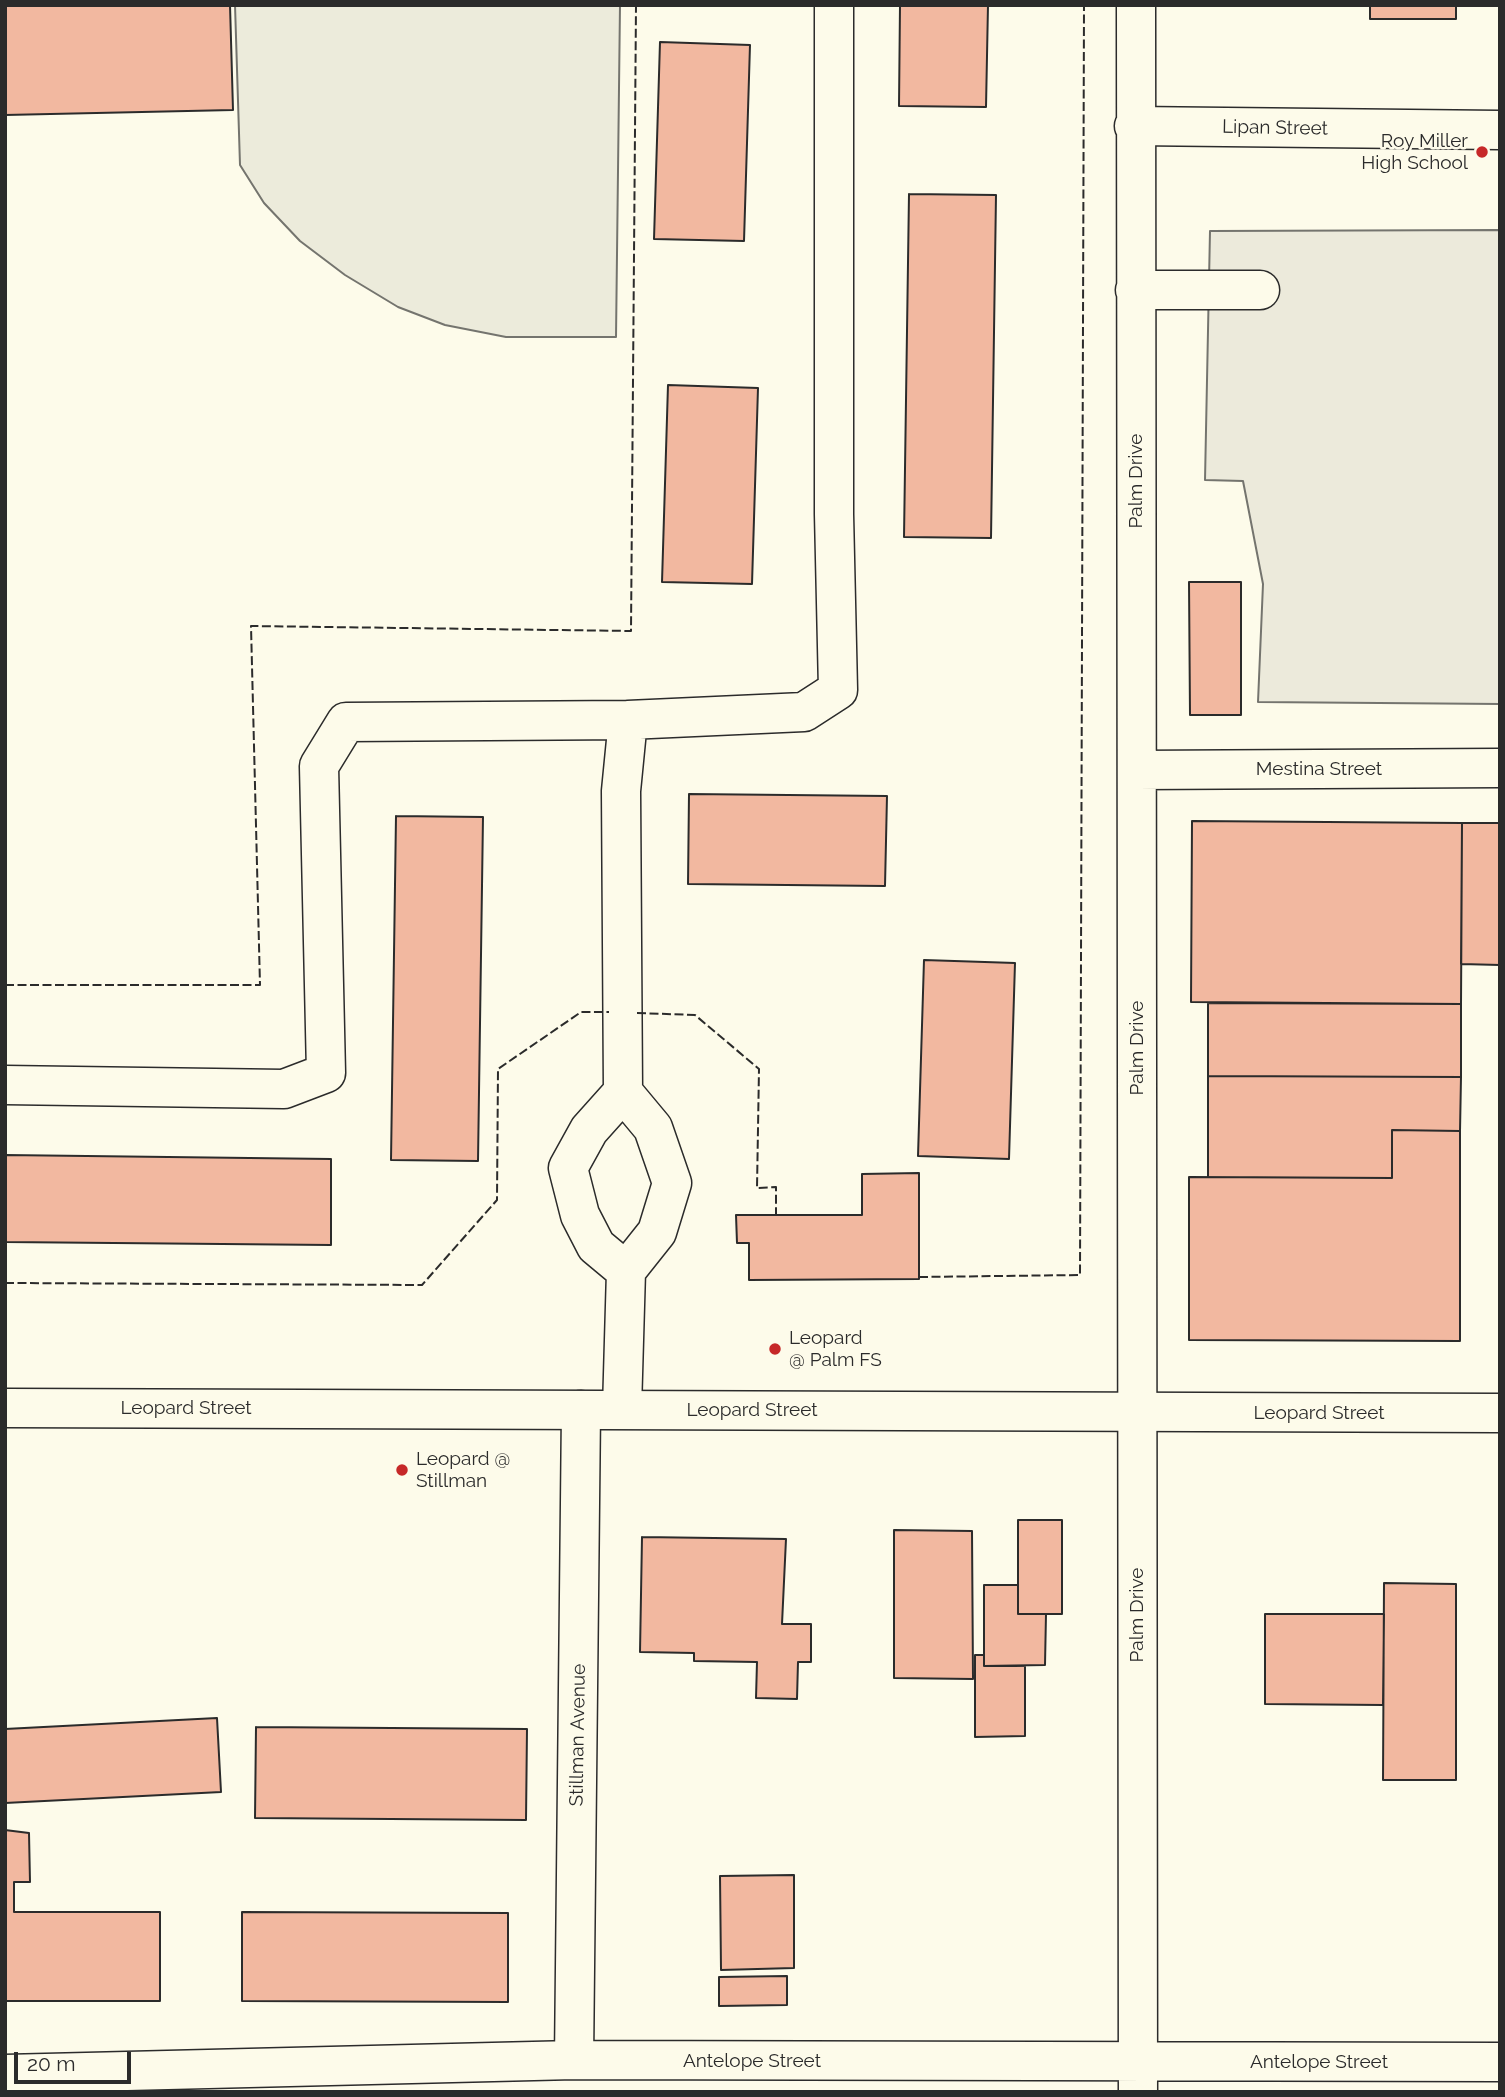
<!DOCTYPE html>
<html>
<head>
<meta charset="utf-8">
<style>
	body { margin:0 }
	#map { position:relative; width:1505px; height:2097px; overflow:hidden; background:#fdfbea; font-family:Raleway,sans-serif }
	canvas { display:block }
	.frame { position:absolute; inset:0; border:7px solid #2b2b2b; pointer-events:none }
	.scale { position:absolute; left:14px; top:2052px; width:117px; height:32px; box-sizing:border-box; border:4px solid #2b2b2b; border-top:0; padding-left:9px; font-size:21px; line-height:24px; white-space:nowrap; color:#2b2b2b; -webkit-text-stroke:5px #fdfbea; paint-order:stroke }
</style>
</head>
<body>
<div id="map">
<canvas width="1505" height="2097"></canvas>
<div class="frame"></div>
<div class="scale">20 m</div>
</div>
<script>
const ctx = document.querySelector('canvas').getContext('2d');
ctx.lineJoin = 'round';
function fillPath(path, color) { ctx.fillStyle = color; ctx.fill(path, 'evenodd'); }
const poly = rows => new Path2D(rows.map(r => 'M' + r).join(''));
function strokePath(path, color, width, dash) { ctx.strokeStyle = color; ctx.lineWidth = width; ctx.lineCap = dash ? 'butt' : 'round'; ctx.setLineDash(dash || []); ctx.stroke(path); }
function label(font, color, halo, rows, align = 'center') {
  ctx.font = font + ' Raleway,sans-serif'; ctx.lineWidth = 5; ctx.setLineDash([]); ctx.textBaseline = 'middle'; ctx.strokeStyle = halo; ctx.fillStyle = color; for (const [text, x, y, turn = 0] of rows) {
    ctx.save(); ctx.translate(x, y); ctx.rotate((+turn || 0) * Math.PI / 180); ctx.textAlign = isNaN(turn) ? turn : align; if (halo) ctx.strokeText(text, 0, 0); ctx.fillText(text, 0, 0); ctx.restore();
  }
}
const green = poly([
	[235,5,620,5,616,337,506,337,445,325,398,307,345,275,300,241,264,203,240,165,235,5]
]);
fillPath(green, '#ecebdb');
strokePath(green, '#74746e', 2);
const parking = poly([
	[1500,230,1500,704,1258,702,1263,584,1243,481,1205,480,1210,231,1500,230]
]);
fillPath(parking, '#eceadb');
strokePath(parking, '#74746e', 2);
const building = poly([
	[5,5,230,5,233,110,5,115,5,5],
	[900,5,988,5,986,107,899,106,900,5],
	[1370,5,1456,5,1456,19,1370,19,1370,5],
	[660,42,750,45,744,241,654,239,660,42],
	[909,194,996,195,991,538,904,537,909,194],
	[668,385,758,388,752,584,662,582,668,385],
	[1189,582,1241,582,1241,715,1190,715,1189,582],
	[689,794,887,796,885,886,688,884,689,794],
	[396,816,483,817,478,1161,391,1160,396,816],
	[1192,821,1462,823,1461,1004,1191,1002,1192,821],
	[1462,823,1500,823,1500,965,1461,964,1462,823],
	[924,960,1015,963,1009,1159,918,1156,924,960],
	[1208,1003,1461,1004,1461,1077,1208,1076,1208,1003],
	[1208,1076,1461,1077,1460,1131,1392,1130,1392,1178,1208,1177,1208,1076],
	[1392,1130,1460,1131,1460,1341,1189,1340,1189,1177,1392,1178,1392,1130],
	[5,1155,331,1159,331,1245,5,1242,5,1155],
	[919,1173,919,1279,749,1280,749,1243,737,1243,736,1215,862,1215,862,1174,919,1173],
	[1018,1520,1062,1520,1062,1614,1018,1614,1018,1520],
	[894,1530,972,1531,973,1679,894,1678,894,1530],
	[642,1537,786,1539,782,1624,811,1624,811,1662,798,1662,797,1699,756,1698,757,1662,694,1661,694,1653,640,1652,642,1537],
	[1384,1583,1456,1584,1456,1780,1383,1780,1384,1583],
	[984,1585,1018,1585,1018,1614,1046,1614,1045,1665,984,1666,984,1585],
	[1265,1614,1384,1614,1383,1705,1265,1704,1265,1614],
	[975,1655,984,1655,984,1666,1025,1666,1025,1736,975,1737,975,1655],
	[217,1718,221,1792,5,1803,5,1729,217,1718],
	[256,1727,527,1729,526,1820,255,1818,256,1727],
	[5,1830,29,1833,30,1882,14,1882,14,1912,160,1912,160,2001,5,2001,5,1830],
	[794,1875,794,1968,721,1970,720,1876,794,1875],
	[242,1912,508,1913,508,2002,242,2001,242,1912],
	[787,1976,787,2005,719,2006,719,1977,787,1976]
]);
fillPath(building, '#f2b8a0');
strokePath(building, '#2b2b2b', 2);
const minor = poly([
	[1136,5,1138,2092],
	[1134,126,1500,130],
	[1135,290,1260,290],
	[1137,770,1500,768],
	[5,1085,284,1089,326,1073,319,766,346,722,628,720],
	[623,1092,589,1130,568,1168,580,1215,596,1246,626,1271],
	[622,1409,626,1271,657,1232,672,1183,653,1128,623,1092,621,791,628,720,804,712,838,690,834,514,834,5],
	[574,2060,581,1410],
	[5,2074,574,2060,1500,2062]
]);
const major = poly([
	[5,1408,1500,1413],
	[5,2085,49,2092]
]);
strokePath(minor, '#2b2b2b', 41);
strokePath(major, '#2b2b2b', 41);
strokePath(minor, '#fdfbea', 38);
strokePath(major, '#fdfbea', 38);
strokePath(poly([
	[5,985,260,985,251,626,631,631,636,5],
	[637,1013,695,1015,759,1069,757,1188,776,1187,776,1215],
	[919,1277,1080,1275,1084,5],
	[5,1283,422,1285,497,1200,498,1069,581,1012,609,1012]
]), '#2b2b2b', 2, [9, 3.5]);
for (const [x, y, r, color] of [
	[1482,152,7,"#c62828"],
	[775,1349,7,"#c62828"],
	[402,1470,7,"#c62828"]
]) { const dot = new Path2D(); dot.arc(x, y, r, 0, 2 * Math.PI); ctx.fillStyle = color; ctx.fill(dot); strokePath(dot, '#fdfbea', 2.5); }
label('19px', '#2b2b2b', '#fdfbea', [
	["Lipan Street",1275,128,1],
	["Palm Drive",1136,481,-90],
	["Mestina Street",1319,769],
	["Palm Drive",1137,1048,-90],
	["Leopard Street",186,1408],
	["Leopard Street",752,1410],
	["Leopard Street",1319,1413],
	["Palm Drive",1137,1615,-90],
	["Stillman Avenue",578,1735,-89],
	["Antelope Street",752,2061],
	["Antelope Street",1319,2062]
]);
label('19px', '#2b2b2b', '#fdfbea', [
	["Roy Miller",1468,141,"right"],
	["High School",1468,163,"right"],
	["Leopard",789,1338],
	["@ Palm FS",789,1360],
	["Leopard @",416,1459],
	["Stillman",416,1481]
], 'left');
</script>
</body>
</html>
